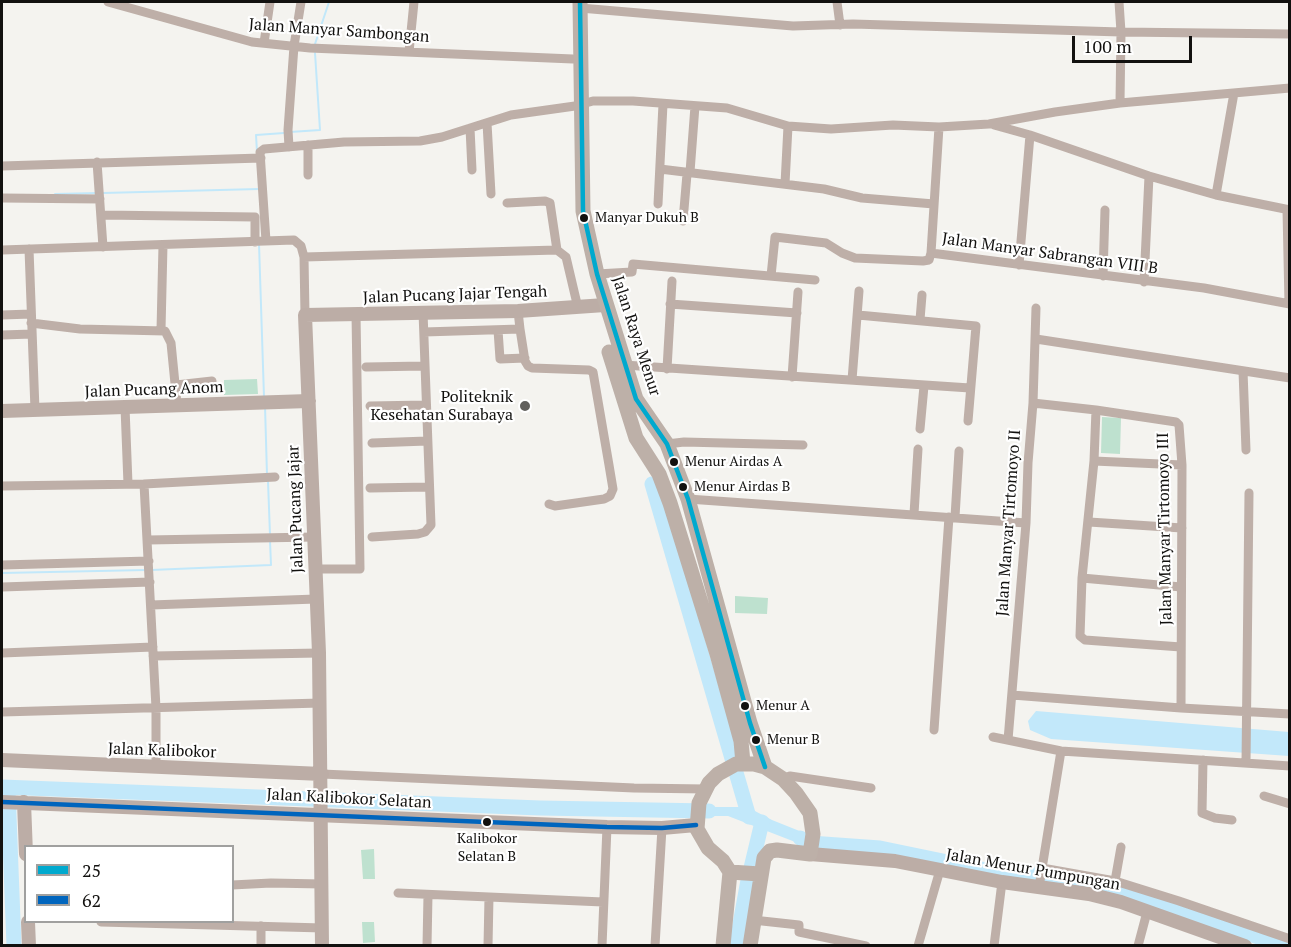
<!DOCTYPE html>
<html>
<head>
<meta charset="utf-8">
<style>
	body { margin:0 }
	#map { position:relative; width:1291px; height:947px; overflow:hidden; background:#f4f3ef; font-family:"PT Serif",serif }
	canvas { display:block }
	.frame { position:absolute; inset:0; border:3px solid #12110f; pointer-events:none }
	.legend { position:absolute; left:24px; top:845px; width:210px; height:78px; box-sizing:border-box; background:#fff; border:2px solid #a0a09f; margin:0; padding:8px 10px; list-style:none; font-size:18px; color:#12110f }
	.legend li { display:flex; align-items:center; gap:12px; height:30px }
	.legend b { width:30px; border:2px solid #a0a09f }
	.scale { position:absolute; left:1072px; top:36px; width:120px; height:27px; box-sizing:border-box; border:3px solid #12110f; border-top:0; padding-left:8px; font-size:18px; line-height:21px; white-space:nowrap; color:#12110f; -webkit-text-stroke:4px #fff; paint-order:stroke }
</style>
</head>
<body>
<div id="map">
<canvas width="1291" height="947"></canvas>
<div class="frame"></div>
<ul class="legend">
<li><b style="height:8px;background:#00a9ce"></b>25</li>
<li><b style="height:8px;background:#0065bd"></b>62</li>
</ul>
<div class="scale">100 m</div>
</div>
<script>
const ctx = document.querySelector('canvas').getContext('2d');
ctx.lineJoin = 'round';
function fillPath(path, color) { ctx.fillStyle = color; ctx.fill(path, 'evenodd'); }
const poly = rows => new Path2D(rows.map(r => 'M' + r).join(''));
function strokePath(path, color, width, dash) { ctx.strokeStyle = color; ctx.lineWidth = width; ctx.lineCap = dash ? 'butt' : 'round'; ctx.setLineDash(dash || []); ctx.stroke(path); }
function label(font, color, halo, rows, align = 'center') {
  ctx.font = font + ' "PT Serif",serif'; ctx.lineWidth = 4.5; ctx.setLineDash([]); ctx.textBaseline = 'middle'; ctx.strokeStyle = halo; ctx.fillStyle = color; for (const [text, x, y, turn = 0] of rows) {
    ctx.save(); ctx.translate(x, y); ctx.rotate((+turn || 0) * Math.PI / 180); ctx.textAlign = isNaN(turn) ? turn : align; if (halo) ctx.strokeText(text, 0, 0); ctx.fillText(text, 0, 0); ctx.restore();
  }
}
fillPath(poly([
	[257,379,258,394,224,395,224,380],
	[1102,417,1121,418,1120,454,1101,453],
	[735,596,768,598,767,614,735,613],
	[374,849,375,879,363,879,361,850],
	[362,922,374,922,375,942,363,943]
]), '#bee1cf');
fillPath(poly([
	[1036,711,1289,732,1289,756,1051,739,1030,730,1028,721],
	[706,807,742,807,753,810,772,820,807,834,803,845,728,816,706,816]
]), '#c2e8fa');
strokePath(poly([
	[315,44,329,2],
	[290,132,320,130,315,53],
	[257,152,256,135,284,133],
	[103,193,259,189],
	[55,194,98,193],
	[259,244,264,397],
	[265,406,267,475],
	[268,481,270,535],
	[151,570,271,565,270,541],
	[2,573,146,570]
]), '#c2e8fa', 2);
strokePath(poly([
	[652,484,749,817],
	[2,787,540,808,709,811],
	[8,790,14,946],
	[800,838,810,843,880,848,996,872,1034,875,1121,892,1286,946],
	[751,868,762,822],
	[736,946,748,880]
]), '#c2e8fa', 15);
strokePath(poly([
	[108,2,252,42,310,48,573,59],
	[837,2,840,25],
	[1119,2,1121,32,1120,103],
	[580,8,793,26,853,24,1121,32,1290,34],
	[264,43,270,2],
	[409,52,414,2],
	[487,123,491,194],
	[994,125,1030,135,1149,176,1216,195,1290,210],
	[470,128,472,170],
	[308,145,308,175],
	[289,147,288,130,294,46,301,2],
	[97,162,103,247],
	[2,166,261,158],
	[660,169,824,189,862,198,934,204],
	[690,172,695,106],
	[785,184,788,126],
	[1216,195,1234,93],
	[2,198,100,199],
	[507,203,545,201,550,203,557,250],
	[658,204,663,104],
	[1287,210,1289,304],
	[102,215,255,217,255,242],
	[683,221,687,174],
	[266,241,260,152,264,149,344,142,420,141,442,137,511,115,575,106,593,101,633,101,727,108,788,126,831,129,893,125,939,127,989,124,1055,112,1120,103,1290,88],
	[29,249,35,410],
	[2,250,294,240,301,246,304,257,305,315],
	[931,253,1204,288,1290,304],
	[304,257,557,250,566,257,578,308],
	[1019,265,1030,135],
	[597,274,632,272,633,264,815,280],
	[771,276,775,237,826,243,842,253,855,258,923,261,929,260,931,253,939,127],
	[1103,276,1105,210],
	[1144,282,1149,176],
	[670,304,797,313],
	[2,315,31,314],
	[858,315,976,326,968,421],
	[920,320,922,295],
	[31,323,80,329,165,331,171,343,177,404],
	[520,329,525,361,528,366,532,368,589,370,593,372,609,465,613,489,610,496,604,499,555,506,549,504],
	[161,330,163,245],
	[498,330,500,359,525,358],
	[424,332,520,329,518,311],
	[2,335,32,334],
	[1036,339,1290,378],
	[624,365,970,388],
	[366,367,424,366],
	[667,369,672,281],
	[1243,371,1246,450],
	[792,377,798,292],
	[852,380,859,291],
	[176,385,212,381],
	[1033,403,1096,410,1176,422,1179,425,1182,465,1181,708],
	[370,406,426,405],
	[125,407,128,484],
	[1096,410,1094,461,1082,578,1080,636,1085,640,1181,647],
	[920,429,924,386],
	[372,443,427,441],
	[667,444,684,442,803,445],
	[1094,461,1182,465],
	[144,484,156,708,156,768],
	[2,486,144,484,275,477],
	[370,488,429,487],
	[688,499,1026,523],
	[914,514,918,449],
	[955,517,959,451],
	[1089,522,1182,528],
	[372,537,418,534,425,532,431,525,423,312],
	[148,540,314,537],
	[2,565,149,561],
	[315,569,360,569,356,314],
	[1082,578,1181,587],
	[2,587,150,582],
	[151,605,316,599],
	[2,653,153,647],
	[153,656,319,653],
	[1012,695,1181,708,1290,714],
	[2,712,320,703],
	[934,730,949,517],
	[993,737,1061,751,1290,766],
	[1008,740,1026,523,1028,463,1033,403,1036,308],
	[1203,760,1202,813,1215,818,1232,820],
	[1246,763,1249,493],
	[322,774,634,788,706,789],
	[783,779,790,776,871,788],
	[1264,796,1290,804],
	[1042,868,1115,881,1179,901,1290,939],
	[1115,881,1121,847],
	[232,885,271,883,322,884],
	[1039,887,1061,751],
	[398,893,603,902],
	[753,920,799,925,799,932,866,946],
	[101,922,323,928],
	[261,946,261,926],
	[427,946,428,895],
	[488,946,489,897],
	[602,946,607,827],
	[655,946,662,828],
	[918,946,940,870],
	[994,946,1002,882],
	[1138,946,1147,912]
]), '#beafa8', 9);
strokePath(poly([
	[2,411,309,401],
	[2,760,322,774],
	[2,802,607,827,662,828,696,825],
	[24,802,26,854],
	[810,854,895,861,1002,882,1089,894,1121,902,1245,946],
	[28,922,29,946],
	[322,946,319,653,305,315,518,311,605,305]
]), '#bcada6', 14);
strokePath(poly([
	[580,2,583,211,597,274,636,399,667,444,688,499,750,723,765,767],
	[609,352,636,438,659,474,670,503,717,654,741,741,743,763],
	[730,872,723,861,708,848,697,829,699,803,709,783,718,774,736,764,754,764,765,767,783,779,796,793,810,813,813,834,810,854,777,850,770,851,764,858,750,946],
	[730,872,760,874],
	[723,946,730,872]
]), '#bdb0a8', 15);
strokePath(poly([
	[580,2,583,211,597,274,636,399,667,444,688,499,750,723,765,767]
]), '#00a9ce', 4.5);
strokePath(poly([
	[2,802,607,827,662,828,696,825]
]), '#0065bd', 4.5);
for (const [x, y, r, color] of [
	[584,218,5,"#12110f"],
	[525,406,6,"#61605d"],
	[674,462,5,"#12110f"],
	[683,487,5,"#12110f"],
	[745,706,5,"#12110f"],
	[756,740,5,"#12110f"],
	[487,822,5,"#12110f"]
]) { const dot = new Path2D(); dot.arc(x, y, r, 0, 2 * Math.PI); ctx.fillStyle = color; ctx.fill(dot); strokePath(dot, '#fff', 2); }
label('14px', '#12110f', '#fff', [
	["Manyar Dukuh B",595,218],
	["Menur Airdas A",685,462],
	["Menur Airdas B",694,487],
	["Menur A",756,706],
	["Menur B",767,740],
	["Kalibokor",487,839,"center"],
	["Selatan B",487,857,"center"]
], 'left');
label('16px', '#12110f', '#fff', [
	["Jalan Manyar Sambongan",339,31,4],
	["Jalan Manyar Sabrangan VIII B",1050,254,8],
	["Jalan Pucang Jajar Tengah",455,295,-2],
	["Jalan Raya Menur",636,336,72],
	["Jalan Pucang Anom",154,390,-2],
	["Jalan Pucang Jajar",296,509,-92],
	["Jalan Manyar Tirtomoyo II",1009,523,-86],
	["Jalan Manyar Tirtomoyo III",1165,529,-91],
	["Jalan Kalibokor",162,751,2],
	["Jalan Kalibokor Selatan",349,799,3],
	["Jalan Menur Pumpungan",1033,870,10]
]);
label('16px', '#12110f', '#fff', [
	["Politeknik",513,397],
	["Kesehatan Surabaya",513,415]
], 'right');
</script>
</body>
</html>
